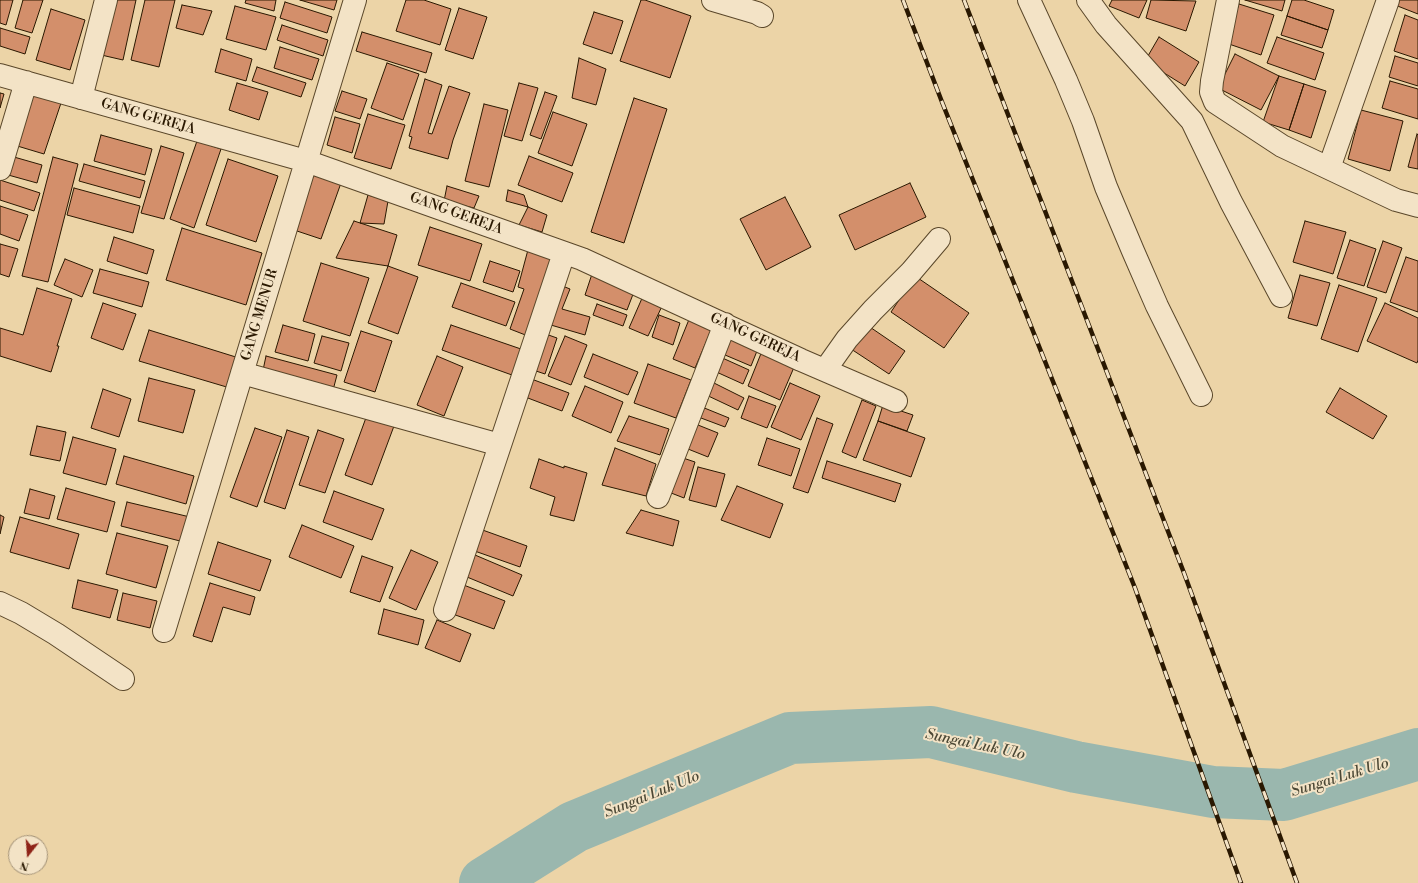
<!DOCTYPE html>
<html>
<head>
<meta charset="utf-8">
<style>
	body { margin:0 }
	#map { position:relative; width:1418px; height:883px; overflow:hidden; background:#ecd4a7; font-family:"Libre Bodoni",serif }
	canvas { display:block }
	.north { position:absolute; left:8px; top:835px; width:40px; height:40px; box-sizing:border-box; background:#f3e3c6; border:1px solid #a39277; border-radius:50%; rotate:197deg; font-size:11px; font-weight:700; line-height:16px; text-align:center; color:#2a1801 }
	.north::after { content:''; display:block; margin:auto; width:14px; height:18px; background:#8f2418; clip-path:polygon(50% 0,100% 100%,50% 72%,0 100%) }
</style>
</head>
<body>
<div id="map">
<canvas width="1418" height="883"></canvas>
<div class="north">N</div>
</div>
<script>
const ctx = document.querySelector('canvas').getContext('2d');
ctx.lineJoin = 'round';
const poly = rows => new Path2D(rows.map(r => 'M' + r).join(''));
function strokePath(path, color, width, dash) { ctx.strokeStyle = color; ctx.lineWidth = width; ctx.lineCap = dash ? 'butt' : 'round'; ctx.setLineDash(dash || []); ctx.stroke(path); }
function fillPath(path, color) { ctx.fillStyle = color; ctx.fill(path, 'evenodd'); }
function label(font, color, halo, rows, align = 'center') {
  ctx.font = font + ' "Libre Bodoni",serif'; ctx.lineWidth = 4; ctx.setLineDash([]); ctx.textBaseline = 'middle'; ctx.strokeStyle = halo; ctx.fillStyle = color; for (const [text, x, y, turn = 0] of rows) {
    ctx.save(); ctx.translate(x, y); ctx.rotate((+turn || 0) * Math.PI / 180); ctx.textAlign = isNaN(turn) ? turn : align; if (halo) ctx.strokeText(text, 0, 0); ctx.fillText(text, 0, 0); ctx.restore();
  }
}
strokePath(poly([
	[485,883,574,827,790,738,931,732,1076,767,1213,792,1284,795,1418,754]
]), '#9ab7ae', 52);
const building = poly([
	[0,0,13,0,6,25,0,23,0,0],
	[23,0,43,0,32,33,15,28,23,0],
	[109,0,136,0,123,60,97,54,109,0],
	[145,0,175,0,159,67,131,60,145,0],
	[246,0,276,0,274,11,245,3,246,0],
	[300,0,337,0,334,10,300,0],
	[406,0,424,0,451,9,440,45,396,31,406,0],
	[641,0,645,0,691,16,670,78,620,61,641,0],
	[1112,0,1147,0,1139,18,1109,6,1112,0],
	[1151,0,1196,1,1186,31,1146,18,1151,0],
	[1245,0,1285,0,1282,11,1245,0],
	[1292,0,1304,0,1334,10,1328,30,1287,16,1292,0],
	[1397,0,1418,0,1418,14,1395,5,1397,0],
	[285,2,332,17,327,33,280,18,285,2],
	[1239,4,1274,15,1261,55,1226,43,1239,4],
	[182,5,212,11,203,35,176,28,182,5],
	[235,6,276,17,266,50,226,39,235,6],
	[459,8,487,17,473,59,445,50,459,8],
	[51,9,85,20,70,70,36,60,51,9],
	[594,12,623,21,612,54,583,44,594,12],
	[1405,15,1418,20,1418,59,1394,51,1405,15],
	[1287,16,1328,30,1322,48,1281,35,1287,16],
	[282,25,328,40,323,56,277,40,282,25],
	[0,28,30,37,25,54,0,46,0,28],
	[362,32,432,53,426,73,356,51,362,32],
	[1159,37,1199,62,1185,86,1145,61,1159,37],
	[1277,37,1324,53,1315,80,1267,63,1277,37],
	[280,47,319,59,312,80,274,68,280,47],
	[221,49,252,59,246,81,215,72,221,49],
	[1235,54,1279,76,1261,110,1218,88,1235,54],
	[1395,56,1418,63,1418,86,1389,77,1395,56],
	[579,58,606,69,596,105,572,98,579,58],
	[387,63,419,74,403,120,371,108,387,63],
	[257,67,306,83,301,97,252,81,257,67],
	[1279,76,1304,84,1289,130,1263,122,1279,76],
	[425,79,442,85,428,133,432,134,449,86,470,93,453,140,448,159,409,148,412,137,409,136,425,79],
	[1390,81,1418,89,1418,119,1382,108,1390,81],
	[237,83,268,92,259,120,229,110,237,83],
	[519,83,538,88,522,141,504,136,519,83],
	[1304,84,1326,91,1311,138,1289,130,1304,84],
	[342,91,367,99,360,119,335,111,342,91],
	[545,92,557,96,541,139,530,135,545,92],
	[0,93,4,94,0,108,0,93],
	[31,93,61,103,44,154,14,145,31,93],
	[634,98,667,109,624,243,591,232,634,98],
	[484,104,508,110,489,187,465,181,484,104],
	[1361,110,1403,121,1390,171,1348,159,1361,110],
	[553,112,587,124,572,166,538,153,553,112],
	[368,114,405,125,391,169,354,158,368,114],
	[335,117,360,124,352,153,327,145,335,117],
	[1417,134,1418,135,1418,169,1408,167,1417,134],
	[101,135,152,149,145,175,94,161,101,135],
	[197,141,221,149,194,228,170,219,197,141],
	[161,146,184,153,164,219,141,213,161,146],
	[7,155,42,165,37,183,1,173,7,155],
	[529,156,573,173,562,202,518,185,529,156],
	[53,157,78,164,48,282,22,276,53,157],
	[228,159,278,176,256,242,206,225,228,159],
	[84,164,145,181,140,198,79,181,84,164],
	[314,174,341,183,321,239,294,230,314,174],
	[0,180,40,193,34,211,0,200,0,180],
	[910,183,926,217,855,250,839,215,910,183],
	[447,186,479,196,474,208,444,201,447,186],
	[74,188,140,206,133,233,67,215,74,188],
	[508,190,524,195,528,207,506,201,508,190],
	[368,195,388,201,384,224,360,223,368,195],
	[785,197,811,247,766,270,740,219,785,197],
	[0,206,28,215,19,241,0,234,0,206],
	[528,207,547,215,542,232,519,225,528,207],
	[354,221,397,235,388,266,336,258,354,221],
	[1305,221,1346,232,1333,274,1293,262,1305,221],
	[430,227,482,244,470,281,418,265,430,227],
	[182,228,262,253,246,305,166,280,182,228],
	[114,237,154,250,147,274,107,261,114,237],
	[1350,240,1376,249,1364,286,1337,278,1350,240],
	[1383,241,1402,248,1386,293,1367,287,1383,241],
	[0,244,18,249,9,277,0,274,0,244],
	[529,246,557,254,528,336,510,329,524,289,518,287,529,246],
	[1406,257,1418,261,1418,312,1390,302,1406,257],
	[65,259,93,270,82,297,54,285,65,259],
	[490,261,520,271,513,292,483,282,490,261],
	[321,263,369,278,350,336,303,321,321,263],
	[388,266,418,277,398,334,368,323,388,266],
	[100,269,149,282,142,307,93,293,100,269],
	[592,274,635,289,627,310,585,295,592,274],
	[1300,275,1330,283,1317,326,1288,318,1300,275],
	[915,276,969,313,944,348,891,312,915,276],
	[461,283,515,302,506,326,452,307,461,283],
	[560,285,570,289,562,309,590,317,585,335,544,323,560,285],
	[1339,285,1377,298,1358,352,1321,339,1339,285],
	[37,288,72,299,57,346,59,346,51,372,0,356,0,328,23,335,37,288],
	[643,296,663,304,648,336,629,328,643,296],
	[103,303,136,314,123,350,91,338,103,303],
	[1385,303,1418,318,1418,360,1417,363,1367,341,1385,303],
	[597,304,627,315,623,326,593,315,597,304],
	[659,315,680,323,673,345,652,337,659,315],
	[690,317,713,326,695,368,673,359,690,317],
	[864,323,905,351,889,374,848,347,864,323],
	[283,325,315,334,308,361,275,352,283,325],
	[451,325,521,349,512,375,442,350,451,325],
	[149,330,239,358,230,388,139,361,149,330],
	[361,331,392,341,375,392,344,382,361,331],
	[540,332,557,338,545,374,527,368,540,332],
	[727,332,759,346,751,366,718,352,727,332],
	[322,336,349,343,341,371,314,363,322,336],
	[565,336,587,345,571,385,548,376,565,336],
	[762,351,795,365,780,400,748,386,762,351],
	[593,354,638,372,628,395,584,377,593,354],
	[266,356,337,375,332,394,262,375,266,356],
	[437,356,463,367,444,416,417,405,437,356],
	[718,356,749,370,743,384,712,370,718,356],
	[648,364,691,380,676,418,634,403,648,364],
	[526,377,569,393,562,411,520,395,526,377],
	[149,378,195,390,183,433,138,421,149,378],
	[708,380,744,398,738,410,702,393,708,380],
	[790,383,820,396,801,440,771,427,790,383],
	[585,386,623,402,611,433,572,416,585,386],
	[1340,388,1387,416,1373,439,1326,412,1340,388],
	[103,389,131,399,119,437,91,428,103,389],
	[749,396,776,406,767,428,741,418,749,396],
	[862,400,876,406,856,458,842,452,862,400],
	[697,405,729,418,725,427,693,415,697,405],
	[883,405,913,415,907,431,878,421,883,405],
	[367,415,394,426,372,485,345,475,367,415],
	[629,416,669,429,660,455,617,441,629,416],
	[817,418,833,424,808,493,793,488,817,418],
	[878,421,925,438,911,477,863,460,878,421],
	[693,423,718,433,708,457,683,447,693,423],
	[37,426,66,432,60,461,30,455,37,426],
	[255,428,282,437,257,507,230,497,255,428],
	[287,430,309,437,285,509,264,502,287,430],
	[318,430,344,439,325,493,299,485,318,430],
	[73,437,116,449,106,485,63,473,73,437],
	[767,438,800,449,791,476,758,465,767,438],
	[615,448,656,464,646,496,602,485,615,448],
	[124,456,194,476,186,504,116,484,124,456],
	[677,456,695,462,684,498,666,491,677,456],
	[539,459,564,468,564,466,587,473,574,521,550,515,555,497,530,488,539,459],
	[827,461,901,484,895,502,822,478,827,461],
	[698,467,725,474,716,507,689,500,698,467],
	[737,486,783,504,770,538,721,520,737,486],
	[66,488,115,502,107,532,57,519,66,488],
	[30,489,55,496,49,519,24,513,30,489],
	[334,491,384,509,372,540,323,522,334,491],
	[127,502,190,517,184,542,121,526,127,502],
	[641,510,679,521,673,546,626,533,641,510],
	[0,515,4,517,0,534,0,515],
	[20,517,79,534,69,569,10,552,20,517],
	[302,525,354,546,341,578,289,557,302,525],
	[477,528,527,546,520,567,469,549,477,528],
	[117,533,168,546,156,588,106,574,117,533],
	[218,542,271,560,260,591,208,574,218,542],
	[411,550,438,562,416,610,389,598,411,550],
	[475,555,522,575,513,596,467,577,475,555],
	[362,556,393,567,380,602,350,592,362,556],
	[78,580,118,590,110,618,72,608,78,580],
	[210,583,255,597,250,615,223,607,212,642,193,636,210,583],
	[461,584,505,601,494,629,450,613,461,584],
	[123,593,157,601,150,628,117,620,123,593],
	[384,609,424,620,418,645,378,634,384,609],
	[437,620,471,634,460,662,425,648,437,620]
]);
fillPath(building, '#d38f6b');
strokePath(building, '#2a1801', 1);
const street = poly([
	[713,0,757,13,762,16],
	[1029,0,1066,80,1083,121,1106,187,1133,251,1157,306,1201,395],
	[1088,0,1106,25,1192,121,1231,202,1281,296],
	[1228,0,1212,81,1211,92,1215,102,1282,146,1396,200,1418,206],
	[0,75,306,161,582,259,801,360,896,401],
	[81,98,106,0],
	[1329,168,1388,0],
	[0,169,26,82],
	[825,370,847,339,873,310,911,272,939,239],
	[242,373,500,445],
	[658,497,725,324],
	[0,603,21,613,56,634,123,679],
	[445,610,564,253],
	[164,631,355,0]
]);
strokePath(street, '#5a472a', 24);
strokePath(street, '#f3e3c6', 22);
const rail = poly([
	[903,0,942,102,1135,588,1241,883],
	[964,0,1184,573,1297,883]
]);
strokePath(rail, '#2a1801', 4.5);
strokePath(rail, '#f3e3c6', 3, [9]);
label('14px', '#2a1801', '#f3e3c6', [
	["GANG GEREJA",148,117,16],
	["GANG GEREJA",456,214,20],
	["GANG MENUR",260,315,-73],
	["GANG GEREJA",755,338,25]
]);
label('italic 15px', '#4c4835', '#f3e3c6', [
	["Sungai Luk Ulo",975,745,12],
	["Sungai Luk Ulo",1340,778,-17],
	["Sungai Luk Ulo",652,795,-22]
]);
</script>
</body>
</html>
